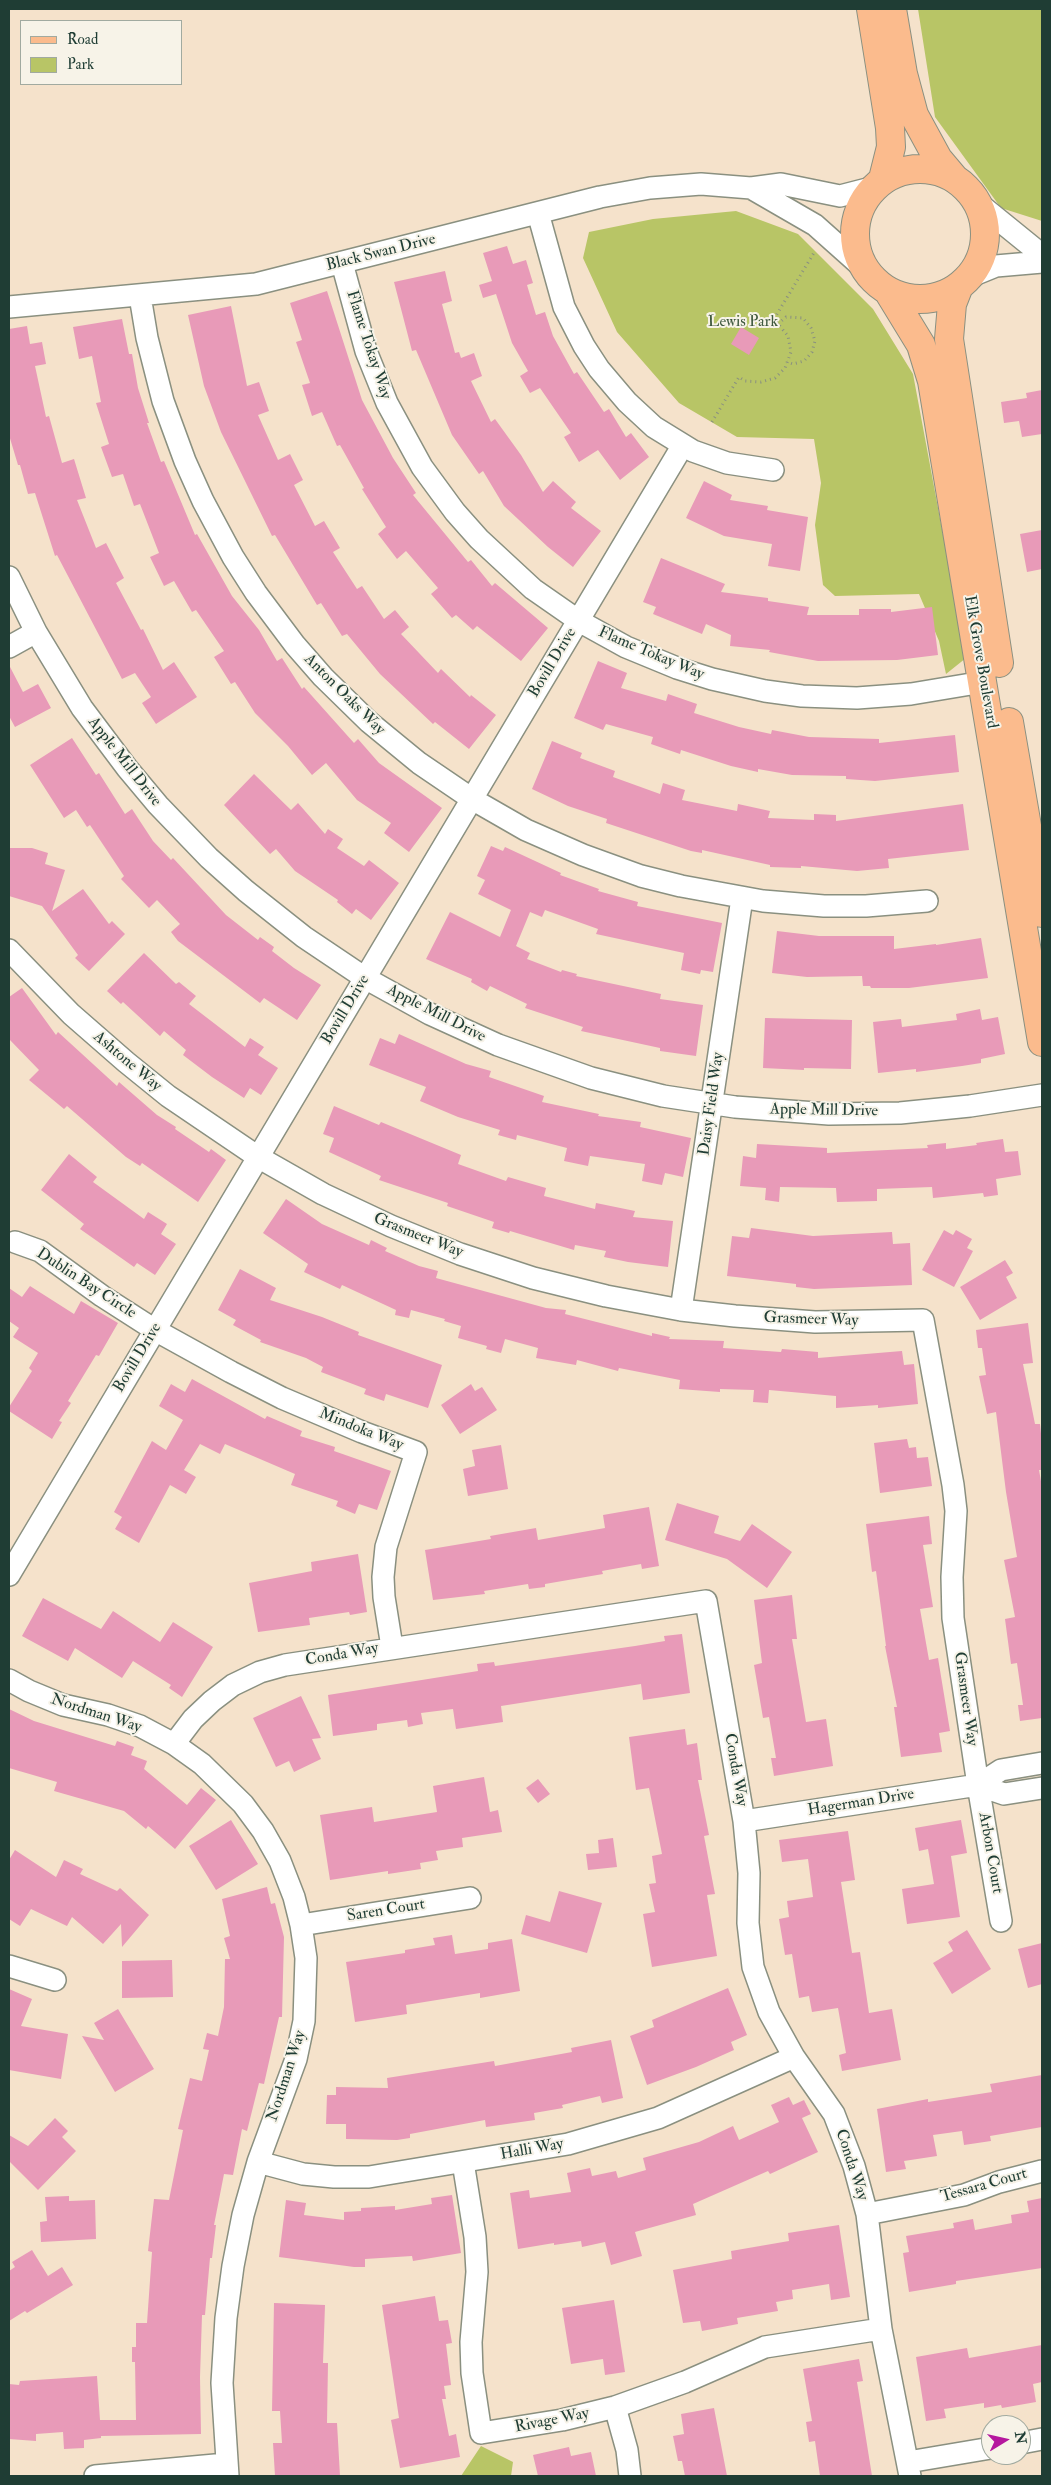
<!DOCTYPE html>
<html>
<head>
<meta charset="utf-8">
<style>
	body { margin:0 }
	#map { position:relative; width:1051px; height:2485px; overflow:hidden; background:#f5e2cb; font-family:"IM FELL Double Pica",serif }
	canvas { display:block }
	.frame { position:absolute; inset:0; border:10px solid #1f3d34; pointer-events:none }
	.legend { position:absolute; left:20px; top:20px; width:162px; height:65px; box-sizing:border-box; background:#f7f3e8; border:1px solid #a1aaa0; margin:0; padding:6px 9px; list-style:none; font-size:15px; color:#1f3d34 }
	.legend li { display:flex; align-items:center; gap:10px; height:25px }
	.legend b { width:25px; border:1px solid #a1aaa0 }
	.north { position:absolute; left:981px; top:2415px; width:50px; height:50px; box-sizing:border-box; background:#f7f3e8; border:1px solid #a1aaa0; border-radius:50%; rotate:81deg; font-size:14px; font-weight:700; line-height:20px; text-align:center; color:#1f3d34 }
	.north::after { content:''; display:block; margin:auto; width:18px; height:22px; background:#b5179e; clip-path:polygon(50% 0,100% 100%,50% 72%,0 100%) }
</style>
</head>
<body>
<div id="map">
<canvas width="1051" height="2485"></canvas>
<div class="frame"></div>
<ul class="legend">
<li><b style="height:6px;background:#fbbb8d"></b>Road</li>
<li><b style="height:14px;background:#b8c566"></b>Park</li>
</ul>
<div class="north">N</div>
</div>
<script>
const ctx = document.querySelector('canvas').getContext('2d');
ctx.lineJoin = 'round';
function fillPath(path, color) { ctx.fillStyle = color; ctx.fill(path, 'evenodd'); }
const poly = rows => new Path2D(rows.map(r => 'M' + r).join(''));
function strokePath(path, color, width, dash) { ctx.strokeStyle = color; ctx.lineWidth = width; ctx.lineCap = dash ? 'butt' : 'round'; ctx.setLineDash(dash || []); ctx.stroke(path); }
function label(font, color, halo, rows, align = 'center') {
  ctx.font = font + ' "IM FELL Double Pica",serif'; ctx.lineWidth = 4; ctx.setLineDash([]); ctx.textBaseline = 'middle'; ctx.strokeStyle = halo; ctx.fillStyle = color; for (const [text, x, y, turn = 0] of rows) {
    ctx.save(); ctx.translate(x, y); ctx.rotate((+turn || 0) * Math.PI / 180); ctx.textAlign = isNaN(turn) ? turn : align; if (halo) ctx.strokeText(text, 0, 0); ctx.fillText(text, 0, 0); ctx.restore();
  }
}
fillPath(poly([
	[918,9,1042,9,1042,221,1001,208,935,117],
	[736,211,798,234,873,309,913,374,966,658,946,674,939,641,919,594,835,596,823,585,815,525,821,483,814,439,737,437,679,403,617,332,583,258,589,232,653,219],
	[481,2446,513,2462,511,2476,461,2476]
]), '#b8c566');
fillPath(poly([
	[507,246,513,264,526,260,533,283,527,285,536,315,545,312,553,336,574,374,577,372,604,412,609,409,626,437,631,433,649,457,620,480,598,450,579,462,564,437,571,433,540,388,530,393,520,376,528,371,512,343,496,294,483,298,479,285,492,281,483,253],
	[445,271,452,301,442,304,455,353,459,352,461,358,474,353,482,376,471,381,491,422,495,419,521,455,543,492,553,481,576,502,571,508,601,531,573,567,548,547,504,506,483,471,479,474,452,435,416,350,412,351,394,282],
	[327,291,362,400,393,458,416,493,413,495,468,562,471,560,492,586,495,583,548,628,521,661,477,626,473,630,456,615,452,618,431,594,438,588,406,551,397,559,378,534,386,527,362,489,364,488,340,445,337,446,322,412,312,416,302,385,310,383,296,342,302,340,290,303],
	[231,306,247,386,259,382,269,411,258,415,278,460,290,454,303,480,294,485,315,526,324,521,340,548,333,552,357,589,362,586,384,619,395,610,409,627,401,634,438,673,441,669,470,697,471,695,496,715,469,749,435,722,433,724,380,674,347,634,342,636,321,603,317,605,275,535,272,536,221,432,204,386,188,315],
	[122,319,129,354,132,354,138,388,149,423,147,423,161,462,164,461,195,535,197,534,232,596,259,630,277,661,282,658,302,689,304,687,354,743,358,739,379,763,442,808,409,852,384,833,391,823,357,800,326,763,312,775,288,746,255,713,235,682,231,684,214,657,224,651,196,610,192,612,174,581,164,586,150,557,159,553,140,504,134,506,123,474,112,477,101,447,109,444,96,403,101,402,92,356,79,359,73,327],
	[27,326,30,344,42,342,46,364,35,366,46,417,49,416,62,463,74,459,86,498,77,500,96,548,106,543,124,578,116,583,141,630,143,629,163,670,174,662,197,697,156,724,142,703,151,697,135,673,122,679,57,555,55,556,35,493,28,494,20,465,18,465,9,435,9,329],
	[741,327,759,338,749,355,731,344],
	[1042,390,1042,434,1022,437,1019,421,1004,423,1001,402,1027,398,1026,393],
	[704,481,732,495,730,500,768,506,767,510,808,517,800,571,768,566,772,544,724,536,686,518],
	[1042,530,1042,569,1027,572,1020,534],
	[661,558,725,584,721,592,768,598,768,601,809,607,807,615,859,615,859,609,891,609,891,612,932,607,938,655,897,660,818,661,769,652,770,650,730,646,731,635,706,624,702,634,653,614,656,607,643,602],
	[598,661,627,673,621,688,666,701,668,694,697,704,694,713,739,727,771,734,772,730,809,737,879,739,879,743,955,735,959,772,875,781,846,779,846,776,792,775,758,769,758,772,731,766,681,750,680,754,651,744,653,737,606,724,603,730,574,718],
	[9,665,23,692,38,684,51,708,15,727,9,716],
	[72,738,96,775,99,773,125,814,132,809,153,841,171,860,173,858,226,915,258,940,260,937,274,947,272,951,294,968,321,985,297,1020,264,998,260,1003,178,941,171,932,180,924,157,900,149,908,121,879,124,876,90,825,87,827,76,810,64,818,30,765],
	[552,741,582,753,580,758,615,771,613,777,660,794,663,783,685,790,682,800,737,811,738,804,770,811,768,818,814,820,814,814,836,815,836,821,963,804,969,850,888,859,889,868,857,871,801,866,801,868,770,867,770,865,702,850,702,853,691,851,606,823,607,819,568,806,532,789],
	[254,774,291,810,298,803,325,834,328,829,343,839,337,848,364,866,369,860,399,883,371,920,356,909,352,914,337,902,338,900,295,871,276,849,270,854,224,805],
	[491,846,503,851,505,847,561,873,560,875,599,889,598,891,638,902,637,906,722,923,713,972,701,970,700,974,681,970,684,953,596,934,598,929,545,910,542,917,530,912,516,946,530,953,527,959,561,972,562,970,577,974,576,976,661,994,660,999,703,1005,696,1056,660,1051,660,1048,581,1031,583,1027,525,1008,527,1004,490,986,487,991,471,982,472,979,426,959,450,912,500,937,511,910,478,894,485,880,477,876],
	[9,848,32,848,48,853,45,864,65,870,52,911,83,889,109,924,112,921,125,934,89,971,75,958,78,955,42,906,9,896],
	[777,931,819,936,894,936,894,949,936,944,936,945,981,938,988,978,909,988,871,988,870,986,863,986,862,976,807,977,772,973],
	[144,953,176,984,179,982,196,996,189,1004,245,1047,250,1038,264,1047,258,1055,278,1068,261,1095,250,1088,244,1098,212,1077,183,1055,186,1050,164,1031,160,1036,123,1002,121,1004,107,991],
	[22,988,56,1035,58,1032,117,1086,119,1082,157,1115,176,1127,175,1129,209,1152,211,1149,226,1160,198,1202,142,1163,140,1166,126,1157,67,1106,64,1109,29,1080,39,1070,9,1039,9,997],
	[980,1009,982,1020,998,1017,1005,1054,981,1059,981,1063,962,1066,916,1072,916,1069,878,1073,873,1022,901,1019,902,1027,957,1020,956,1014],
	[765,1018,852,1020,851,1069,804,1068,804,1070,763,1068],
	[399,1034,466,1064,491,1071,489,1077,544,1096,542,1102,599,1114,598,1116,641,1122,640,1127,691,1138,683,1177,665,1173,662,1185,642,1181,645,1164,590,1156,588,1166,564,1161,567,1148,517,1135,516,1140,498,1135,500,1130,458,1117,420,1101,426,1087,369,1065,380,1038,395,1044],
	[334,1106,379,1125,381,1122,461,1155,458,1164,475,1170,506,1181,508,1177,546,1188,544,1196,595,1209,596,1203,635,1211,633,1217,673,1221,668,1267,628,1262,604,1257,606,1251,575,1245,574,1250,510,1231,509,1233,492,1228,494,1222,447,1206,448,1203,379,1180,381,1176,329,1152,334,1138,323,1134],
	[1003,1139,1005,1152,1018,1151,1021,1175,996,1179,998,1195,984,1197,983,1193,933,1198,932,1187,877,1189,877,1201,837,1202,836,1188,780,1187,779,1202,765,1200,766,1188,740,1186,743,1156,756,1158,757,1144,827,1148,827,1153,928,1148,927,1145,946,1143,946,1149,977,1145,976,1143],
	[69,1154,97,1177,93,1182,144,1219,148,1212,167,1224,161,1234,176,1244,155,1275,137,1263,134,1267,80,1229,84,1224,41,1190],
	[286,1199,322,1224,369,1245,371,1240,387,1248,385,1251,419,1266,438,1271,436,1278,546,1308,566,1310,565,1314,652,1336,652,1333,670,1337,669,1339,724,1341,723,1348,781,1352,782,1349,818,1352,818,1358,902,1351,904,1365,914,1364,918,1404,878,1408,878,1405,836,1408,836,1396,769,1390,768,1403,753,1402,754,1390,720,1389,720,1392,679,1389,680,1380,619,1368,618,1371,577,1360,576,1365,536,1358,538,1348,505,1339,501,1353,486,1349,487,1346,458,1338,461,1326,444,1321,445,1319,411,1310,409,1318,395,1315,396,1310,342,1285,340,1289,304,1272,308,1264,263,1233],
	[751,1228,813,1236,892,1232,893,1244,910,1243,912,1285,814,1289,796,1287,796,1284,727,1276,732,1236,749,1238],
	[944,1230,953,1235,956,1230,972,1239,967,1248,973,1251,954,1287,922,1270],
	[1005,1260,1013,1273,1006,1277,1017,1298,980,1320,960,1287],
	[240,1269,276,1288,270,1300,322,1317,359,1332,358,1335,442,1365,428,1408,386,1394,384,1401,364,1394,366,1389,321,1372,323,1367,306,1358,260,1342,261,1340,233,1325,236,1320,218,1310],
	[30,1286,74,1314,81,1301,118,1323,99,1356,96,1355,68,1401,71,1403,59,1421,62,1422,52,1439,9,1411,9,1407,32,1371,29,1368,38,1353,13,1337,19,1328,9,1321,9,1288,22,1297],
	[1028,1323,1033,1363,1023,1364,1035,1424,1040,1424,1042,1443,1042,1470,1039,1470,1042,1487,1042,1718,1020,1721,1018,1705,1023,1705,1017,1663,1011,1664,1005,1619,1015,1617,1004,1560,1017,1557,1006,1492,996,1412,987,1414,979,1376,986,1375,982,1348,978,1348,976,1330],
	[192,1379,265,1419,267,1416,302,1431,300,1436,335,1447,334,1451,391,1471,377,1510,359,1504,355,1514,336,1506,338,1501,291,1485,295,1474,225,1444,220,1454,200,1444,184,1470,196,1477,186,1494,170,1485,139,1543,115,1529,122,1517,114,1512,152,1441,166,1450,183,1420,159,1406,171,1384,185,1392],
	[471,1384,475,1391,482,1387,497,1410,460,1434,441,1405],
	[907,1439,909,1448,916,1447,917,1458,928,1457,932,1486,880,1493,874,1443],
	[501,1445,508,1489,468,1496,463,1469,475,1466,472,1450],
	[677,1503,719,1516,714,1533,740,1541,752,1524,792,1552,767,1588,727,1559,665,1540],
	[649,1507,659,1566,642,1569,641,1564,602,1571,603,1574,545,1584,545,1587,529,1589,528,1584,484,1591,485,1594,433,1600,425,1550,491,1539,490,1536,536,1528,538,1540,605,1528,603,1515],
	[929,1516,932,1544,923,1545,933,1607,920,1609,929,1660,938,1658,950,1731,939,1733,942,1752,901,1757,894,1707,897,1707,885,1646,886,1646,876,1571,872,1572,866,1524],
	[358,1554,367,1612,350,1615,349,1612,309,1618,310,1625,258,1632,249,1583,312,1571,311,1562],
	[792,1595,797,1639,792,1639,806,1722,826,1719,833,1766,774,1776,771,1758,776,1758,769,1717,763,1718,754,1665,762,1663,754,1600],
	[43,1598,101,1629,113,1611,160,1642,173,1622,213,1647,182,1697,169,1688,171,1685,133,1661,122,1678,75,1648,68,1661,22,1636],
	[682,1634,690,1693,643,1700,641,1684,501,1706,503,1722,456,1729,453,1709,421,1713,423,1724,408,1727,407,1720,377,1724,377,1730,333,1736,328,1695,478,1671,477,1664,494,1662,495,1666,635,1646,665,1641,664,1636],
	[301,1696,321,1738,312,1739,321,1759,294,1772,289,1761,276,1767,253,1718],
	[9,1709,34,1721,115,1746,117,1741,134,1747,131,1755,147,1761,144,1769,187,1805,201,1788,216,1800,175,1849,148,1826,146,1829,124,1811,54,1791,57,1782,9,1768],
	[685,1729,687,1745,697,1743,702,1780,698,1780,709,1835,704,1836,715,1894,707,1895,717,1956,652,1967,643,1914,655,1912,649,1884,656,1883,652,1856,662,1854,649,1788,636,1790,629,1737],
	[484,1777,490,1812,498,1810,502,1832,462,1838,463,1847,436,1851,438,1860,420,1863,421,1869,388,1874,388,1871,330,1880,320,1815,372,1807,374,1822,437,1812,433,1786],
	[538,1779,550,1794,538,1803,526,1788],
	[231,1820,258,1864,216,1890,189,1846],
	[961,1820,967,1853,951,1856,960,1917,907,1924,902,1889,934,1884,928,1849,919,1851,915,1828],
	[848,1831,855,1880,841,1882,852,1953,860,1952,869,2013,892,2009,901,2060,842,2071,839,2055,846,2053,838,2008,812,2012,809,1996,799,1998,792,1954,785,1955,779,1919,789,1917,787,1901,813,1897,808,1859,782,1862,779,1840],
	[613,1838,617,1867,588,1870,586,1854,599,1853,598,1840],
	[15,1850,56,1877,64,1860,83,1869,80,1874,117,1891,120,1888,149,1915,122,1947,121,1924,103,1944,72,1917,67,1926,31,1909,20,1926,9,1919,9,1860],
	[267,1887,271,1904,275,1903,284,1937,282,2017,279,2017,264,2084,259,2083,247,2131,242,2129,233,2175,224,2174,214,2225,216,2225,212,2258,210,2258,205,2315,202,2315,200,2377,201,2434,101,2436,101,2438,84,2440,84,2448,64,2449,63,2432,36,2434,36,2441,9,2439,9,2384,19,2385,20,2381,97,2376,100,2420,136,2420,135,2362,132,2362,132,2347,136,2347,136,2323,147,2323,152,2252,148,2251,154,2199,169,2200,183,2130,178,2129,190,2078,202,2081,209,2050,203,2049,207,2033,218,2036,224,2007,225,1959,230,1959,224,1938,230,1936,222,1899],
	[559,1891,602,1903,587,1953,521,1934,526,1915,550,1922],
	[967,1930,991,1969,952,1994,933,1963,953,1951,948,1942],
	[452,1935,455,1954,488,1949,488,1943,512,1939,520,1991,480,1998,480,1993,406,2005,407,2014,355,2022,346,1962,405,1953,405,1950,435,1945,433,1938],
	[1042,1943,1042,1984,1028,1988,1018,1949],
	[172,1960,173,1997,122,1998,122,1961],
	[728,1988,747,2035,731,2042,734,2050,696,2067,647,2085,630,2036,654,2027,652,2020],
	[9,1989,32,1999,21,2026,68,2034,61,2079,9,2070],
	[118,2009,154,2069,115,2092,82,2036,104,2040,94,2023],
	[611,2040,623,2098,602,2103,600,2096,562,2105,563,2108,534,2113,535,2120,486,2127,485,2120,410,2134,410,2138,397,2140,346,2139,346,2124,326,2124,327,2095,336,2095,336,2087,388,2088,387,2078,494,2061,495,2066,572,2052,571,2048],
	[1042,2075,1042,2127,990,2136,991,2141,964,2145,962,2131,933,2135,937,2156,904,2161,906,2169,886,2172,877,2109,928,2099,928,2102,992,2092,990,2084],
	[789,2097,793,2105,804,2100,811,2114,802,2118,818,2152,770,2174,768,2171,693,2204,696,2215,635,2232,642,2256,611,2265,605,2242,582,2247,581,2241,554,2245,554,2243,518,2249,510,2193,529,2190,530,2198,571,2192,567,2173,590,2168,592,2176,616,2171,618,2178,646,2170,643,2158,699,2142,733,2126,739,2140,779,2122,771,2105],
	[55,2118,68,2131,62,2137,76,2151,38,2190,9,2161,9,2135,28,2146],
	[452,2195,461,2253,413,2261,412,2256,365,2259,365,2267,354,2267,279,2257,286,2200,306,2203,304,2215,344,2220,344,2212,361,2211,361,2208,395,2206,395,2210,432,2204,431,2198],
	[69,2196,69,2201,95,2200,96,2239,41,2242,40,2222,47,2221,45,2197],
	[1042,2198,1042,2268,956,2281,956,2284,909,2292,903,2253,909,2252,906,2236,954,2228,953,2223,973,2219,975,2230,1012,2223,1011,2215,1029,2212,1027,2201],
	[839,2225,850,2297,831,2300,829,2284,792,2290,793,2299,776,2302,778,2311,737,2318,738,2324,702,2331,700,2321,683,2323,673,2270,732,2259,731,2251,789,2241,788,2233],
	[32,2250,48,2276,62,2267,73,2285,27,2313,25,2311,9,2321,9,2271,15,2267,12,2262],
	[435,2296,439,2321,448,2320,452,2343,446,2344,451,2385,444,2386,446,2399,442,2399,449,2436,456,2434,460,2457,400,2468,391,2420,399,2418,382,2305],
	[614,2300,625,2372,605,2375,603,2359,571,2364,562,2308],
	[274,2303,325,2305,323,2363,328,2363,327,2423,337,2423,340,2476,275,2476,273,2443,282,2443,280,2411,272,2411],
	[1042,2345,1042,2382,1033,2384,1036,2402,1002,2408,1001,2405,984,2408,984,2403,944,2409,946,2418,926,2421,916,2357,967,2348,969,2358],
	[859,2359,863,2381,857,2382,872,2476,820,2476,815,2441,809,2442,806,2422,812,2421,803,2369],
	[714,2408,727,2476,685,2476,682,2461,678,2461,673,2436,684,2434,681,2414],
	[569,2447,571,2456,591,2452,596,2476,538,2476,533,2455]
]), '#e89ab8');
const minor = poly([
	[751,188,815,225,861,266],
	[978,203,1042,255],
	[538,213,564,307,584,346,599,369,627,402,654,427,693,451,727,463,773,470],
	[342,263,366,351,387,403,422,467,455,512,479,539,533,589,579,621,626,647,677,668,712,679,765,691,802,696,857,698,911,694,983,682],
	[969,277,996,266,1042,262],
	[140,296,147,338,163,401,185,461,203,501,233,557,256,593,295,645,323,677,369,722,419,763,472,799,526,830,583,855,641,876,681,886,763,901,824,906,866,906,927,901],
	[9,307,256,284,600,197,650,188,701,184,751,188,781,184,840,196,871,188],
	[9,577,36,632,82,708,127,768,158,805,209,858,246,891,304,937,365,978,430,1014,498,1045,591,1078,663,1096,735,1107,829,1114,900,1113,970,1106,1042,1095],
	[9,647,36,632],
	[9,950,71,1014,126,1062,168,1096,258,1157,323,1194,391,1226,460,1254,533,1278,606,1296,681,1310,735,1316,815,1322,923,1320,953,1485,956,1511,952,1577,953,1618,978,1785,1001,1921],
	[15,1242,40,1251,102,1296,155,1330,231,1372,282,1398,362,1432,416,1452,386,1547,383,1577,384,1597,392,1647],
	[681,1310,742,898],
	[9,1575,683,445],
	[9,1680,29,1691,63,1705,108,1715,140,1726,174,1744,202,1764,243,1804,263,1831,280,1861,294,1897,301,1925,306,1958,304,2021,296,2059,258,2162,243,2215,233,2266,226,2318,222,2383,228,2476],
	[174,1744,193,1719,212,1701,233,1685,260,1672,285,1665,706,1601,744,1821,749,1873,748,1923,753,1967,769,2012,794,2057,834,2114,854,2166,867,2214,881,2329,910,2476],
	[978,1785,1004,1794,1042,1788],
	[744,1821,978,1785,1001,1770,1042,1763],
	[301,1925,470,1898],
	[9,1966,55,1980],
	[258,2162,303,2174,334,2177,369,2177,568,2144,658,2118,794,2057],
	[463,2162,475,2237,477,2272,471,2342,472,2373,481,2433,562,2420,615,2407,685,2382,765,2347,881,2329],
	[867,2214,964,2195,999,2182,1042,2171],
	[615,2407,627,2450,630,2476],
	[1021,2443,1042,2439],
	[908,2462,991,2448],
	[95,2476,226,2464]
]);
const major = poly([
	[871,9,890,128,891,147,883,179],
	[892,9,903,74,914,115,938,159,954,178],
	'855 234a65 65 0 1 1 130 0a65 65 0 1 1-130 0Z',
	[959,286,952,304,949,339,999,663],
	[888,291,921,345,932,381,1042,1042],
	[1009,722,1042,913]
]);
strokePath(minor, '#8a9080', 24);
strokePath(major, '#8a9080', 30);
strokePath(poly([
	[778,324,786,317,803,318,811,328,815,341,812,352,804,361,793,364,787,362],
	[712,422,739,377,745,381,761,382,775,378,785,368,791,352,788,336,774,319,815,251]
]), '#8a9080', 3, [1, 4]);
strokePath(minor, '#fff', 21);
strokePath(major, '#fbbb8d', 28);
label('16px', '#1f3d34', '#f7f3e8', [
	["Black Swan Drive",381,253,-14],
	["Flame Tokay Way",368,345,72],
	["Flame Tokay Way",651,654,23],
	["Elk Grove Boulevard",980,662,80],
	["Bovill Drive",553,663,-59],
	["Anton Oaks Way",344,695,45],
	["Apple Mill Drive",124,762,52],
	["Bovill Drive",346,1010,-59],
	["Apple Mill Drive",436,1014,27],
	["Ashtone Way",127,1062,40],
	["Daisy Field Way",712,1104,-82],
	["Apple Mill Drive",824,1111,1],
	["Grasmeer Way",418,1236,22],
	["Dublin Bay Circle",86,1284,33],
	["Grasmeer Way",811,1320,2],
	["Bovill Drive",138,1358,-59],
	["Mindoka Way",361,1430,22],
	["Conda Way",342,1655,-10],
	["Grasmeer Way",965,1699,82],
	["Nordman Way",96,1714,18],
	["Conda Way",735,1770,80],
	["Hagerman Drive",861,1803,-9],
	["Arbon Court",990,1853,80],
	["Saren Court",386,1911,-9],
	["Nordman Way",287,2076,-72],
	["Halli Way",532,2150,-10],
	["Conda Way",851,2165,72],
	["Tessara Court",984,2186,-16],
	["Rivage Way",552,2421,-11]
]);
label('16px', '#3e583e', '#f7f3e8', [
	["Lewis Park",743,323]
]);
</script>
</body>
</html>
